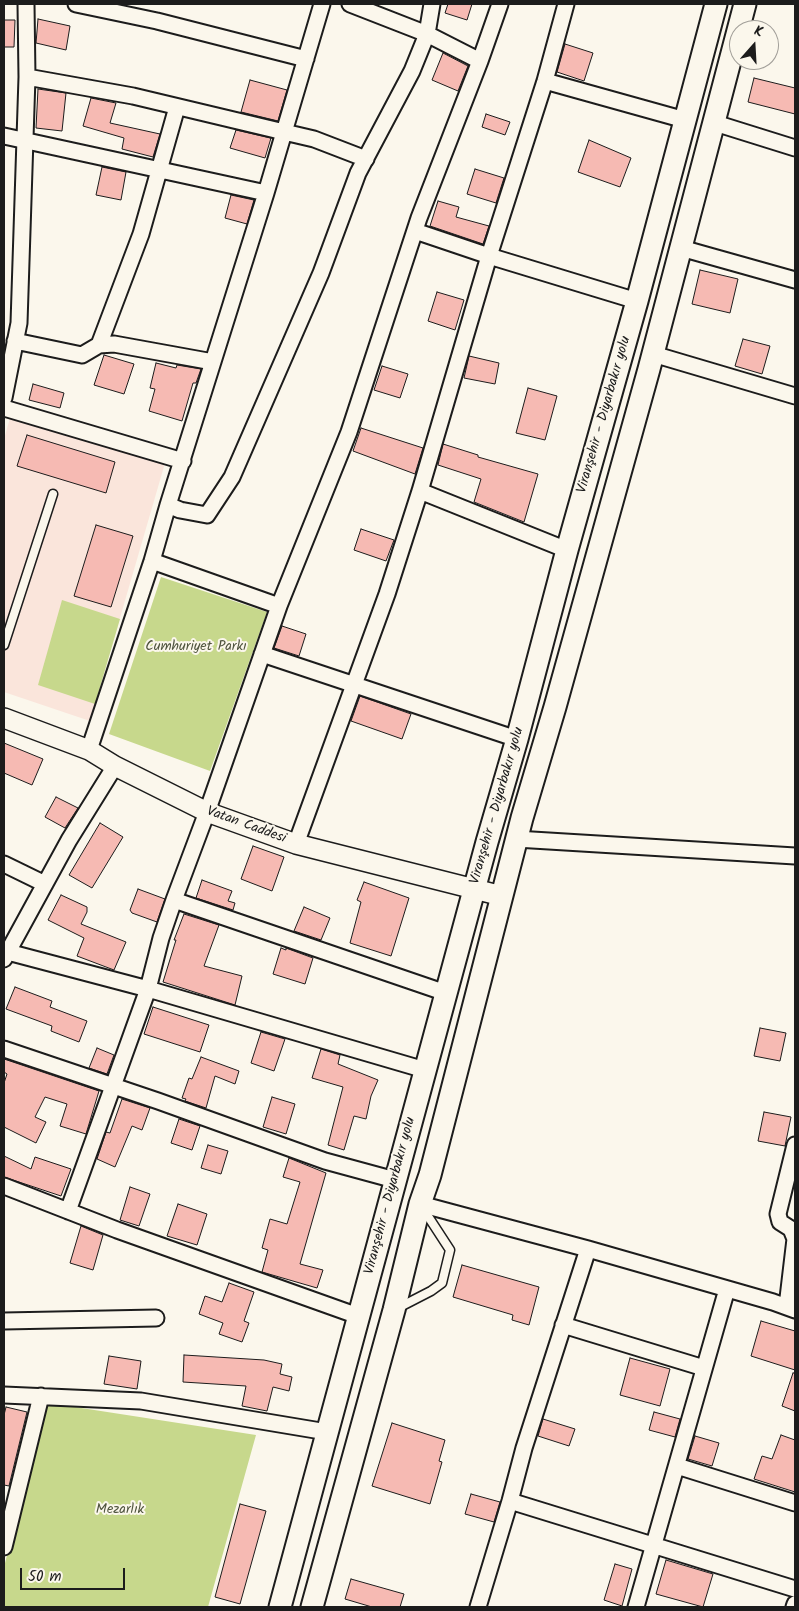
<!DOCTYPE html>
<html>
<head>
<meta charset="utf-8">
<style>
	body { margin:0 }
	#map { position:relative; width:799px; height:1611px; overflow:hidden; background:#fbf7ec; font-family:Kalam,sans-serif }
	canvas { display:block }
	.frame { position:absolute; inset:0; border:5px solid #1c1c1c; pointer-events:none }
	.north { position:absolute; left:729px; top:20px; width:50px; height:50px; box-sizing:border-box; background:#fbf7ec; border:1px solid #a29f99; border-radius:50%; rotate:19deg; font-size:14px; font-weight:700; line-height:20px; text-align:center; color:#1c1c1c }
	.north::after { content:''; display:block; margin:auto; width:18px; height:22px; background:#1c1c1c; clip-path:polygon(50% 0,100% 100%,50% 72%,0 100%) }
	.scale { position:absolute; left:20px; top:1568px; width:105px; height:22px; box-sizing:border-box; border:2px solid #1c1c1c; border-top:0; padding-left:6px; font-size:15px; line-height:18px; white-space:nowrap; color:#1c1c1c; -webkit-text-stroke:4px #fbf7ec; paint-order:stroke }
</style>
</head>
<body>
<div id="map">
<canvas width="799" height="1611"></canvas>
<div class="frame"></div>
<div class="north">K</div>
<div class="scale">50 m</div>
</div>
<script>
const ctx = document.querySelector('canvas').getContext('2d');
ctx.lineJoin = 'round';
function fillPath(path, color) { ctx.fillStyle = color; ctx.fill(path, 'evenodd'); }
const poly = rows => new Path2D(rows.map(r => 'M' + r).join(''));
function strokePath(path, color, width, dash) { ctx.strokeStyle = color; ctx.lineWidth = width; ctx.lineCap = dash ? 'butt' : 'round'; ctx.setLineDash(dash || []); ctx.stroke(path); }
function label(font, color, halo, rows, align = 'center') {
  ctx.font = font + ' Kalam,sans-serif'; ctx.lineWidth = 4; ctx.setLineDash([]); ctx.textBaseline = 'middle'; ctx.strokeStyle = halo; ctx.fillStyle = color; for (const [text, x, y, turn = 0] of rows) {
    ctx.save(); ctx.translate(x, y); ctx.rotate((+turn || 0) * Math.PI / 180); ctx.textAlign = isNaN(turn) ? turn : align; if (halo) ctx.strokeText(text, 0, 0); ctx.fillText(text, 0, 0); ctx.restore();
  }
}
fillPath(poly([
	[10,418,165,463,90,721,4,692,4,439]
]), '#fae5db');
fillPath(poly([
	[161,577,267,612,210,771,109,734],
	[62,600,120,619,95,704,38,685],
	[49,1403,256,1435,208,1607,4,1607,4,1567,45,1407]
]), '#c7d88c');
const building = poly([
	[448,4,472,4,467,20,445,13,448,4],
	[38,19,70,26,66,50,36,43,38,19],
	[4,20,15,20,14,47,4,47,4,20],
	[565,44,593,53,584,81,557,72,565,44],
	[443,53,468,66,458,91,432,80,443,53],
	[754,78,795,88,795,114,748,102,754,78],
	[250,80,287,90,278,121,241,112,250,80],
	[38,89,66,93,62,131,36,128,38,89],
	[91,98,116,103,110,123,160,134,153,157,122,149,124,138,83,126,91,98],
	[486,114,510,122,505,135,482,127,486,114],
	[236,130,271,138,265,158,230,148,236,130],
	[589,140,631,158,620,187,578,172,589,140],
	[102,167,126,172,121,200,96,195,102,167],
	[475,169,504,178,496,203,467,194,475,169],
	[231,195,254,200,247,224,225,218,231,195],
	[438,201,459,207,456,217,489,226,483,244,430,226,438,201],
	[700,270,738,279,730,313,692,304,700,270],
	[437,292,464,300,455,330,428,321,437,292],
	[743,339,770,346,762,374,735,366,743,339],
	[104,355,134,364,124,394,94,385,104,355],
	[469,356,499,363,495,384,464,378,469,356],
	[156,363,176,368,177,365,201,369,196,383,193,383,182,421,149,411,155,389,150,388,156,363],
	[382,366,408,374,400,398,374,390,382,366],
	[33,384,64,393,60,408,29,400,33,384],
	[528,388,557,396,545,440,516,433,528,388],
	[361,428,423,448,415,474,353,451,361,428],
	[27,435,115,462,106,493,17,466,27,435],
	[443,444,478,455,478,457,538,474,524,522,474,502,481,479,438,465,443,444],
	[96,525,133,536,111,607,74,596,96,525],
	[361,529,394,540,386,561,354,550,361,529],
	[282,626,306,634,299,656,274,648,282,626],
	[360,696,411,714,402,739,351,721,360,696],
	[4,743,43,759,32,785,4,773,4,743],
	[56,797,78,808,65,828,45,817,56,797],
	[100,823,123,837,92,888,69,875,100,823],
	[253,846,284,857,272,891,241,879,253,846],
	[202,880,232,891,228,901,235,903,233,910,196,898,202,880],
	[364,882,409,898,391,956,350,943,361,902,357,900,364,882],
	[138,889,165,899,157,922,132,913,130,910,138,889],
	[61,895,87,907,87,912,81,924,126,942,114,970,77,956,84,938,48,920,61,895],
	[304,907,330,918,321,940,294,931,304,907],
	[184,914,219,925,204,966,242,976,235,1005,163,982,176,940,174,940,184,914],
	[281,948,286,950,286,948,313,958,305,984,273,974,281,948],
	[15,987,52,1001,50,1007,87,1021,79,1042,51,1031,52,1026,6,1009,15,987],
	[153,1007,209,1025,200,1052,144,1034,153,1007],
	[760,1028,786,1033,780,1061,754,1056,760,1028],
	[261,1032,285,1039,274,1071,251,1063,261,1032],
	[97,1048,114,1055,107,1074,89,1068,97,1048],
	[321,1049,340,1055,338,1064,378,1080,371,1096,366,1119,354,1116,344,1150,328,1145,343,1087,312,1078,321,1049],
	[201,1057,239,1071,235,1084,215,1076,206,1108,185,1101,186,1099,182,1098,189,1078,192,1079,201,1057],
	[4,1059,99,1091,86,1134,60,1126,67,1104,45,1097,35,1117,46,1122,36,1143,4,1127,4,1083,7,1074,4,1072,4,1059],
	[272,1097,295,1104,286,1134,263,1127,272,1097],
	[122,1099,150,1108,142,1130,132,1126,115,1167,97,1159,106,1132,110,1133,122,1099],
	[764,1112,791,1117,785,1146,758,1141,764,1112],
	[179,1119,200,1126,192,1150,171,1143,179,1119],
	[208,1145,228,1151,221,1174,201,1168,208,1145],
	[4,1156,31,1169,35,1157,71,1169,61,1196,4,1177,4,1156],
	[289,1158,326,1173,300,1264,323,1270,317,1288,262,1272,268,1250,262,1248,270,1219,287,1224,300,1182,283,1177,289,1158],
	[130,1187,150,1194,139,1226,120,1220,130,1187],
	[178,1204,207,1214,197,1245,167,1236,178,1204],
	[81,1226,103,1235,93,1270,70,1263,81,1226],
	[462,1265,539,1287,529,1325,512,1320,513,1315,453,1297,462,1265],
	[229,1283,254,1292,244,1321,249,1323,242,1342,219,1334,223,1323,199,1314,205,1296,222,1302,229,1283],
	[761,1321,795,1331,795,1370,751,1356,761,1321],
	[184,1355,264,1360,282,1364,280,1374,292,1377,289,1391,273,1387,267,1411,242,1406,246,1386,183,1382,184,1355],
	[109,1356,141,1361,137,1389,104,1384,109,1356],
	[630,1358,670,1369,660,1406,620,1395,630,1358],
	[793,1373,795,1373,795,1411,782,1406,793,1373],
	[6,1407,27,1412,9,1486,4,1485,4,1415,6,1407],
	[654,1412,680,1419,675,1437,649,1430,654,1412],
	[543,1419,575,1429,569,1446,538,1436,543,1419],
	[392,1423,445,1440,439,1461,442,1462,430,1504,372,1486,392,1423],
	[781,1435,795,1440,795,1492,754,1479,762,1456,772,1459,781,1435],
	[695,1436,719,1443,712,1466,688,1459,695,1436],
	[471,1494,500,1502,494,1522,465,1514,471,1494],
	[240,1504,266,1511,240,1604,215,1597,240,1504],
	[666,1560,713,1574,703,1607,656,1594,666,1560],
	[615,1564,632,1569,622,1606,604,1600,615,1564],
	[351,1579,404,1594,400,1607,372,1607,345,1599,351,1579]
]);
fillPath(building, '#f6bab3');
strokePath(building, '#1c1c1c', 1);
const service = poly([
	[4,645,53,494],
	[398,1308,431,1291,442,1283,450,1250,422,1207]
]);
const minor = poly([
	[76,4,157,21,306,59],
	[350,4,427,34,480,61],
	[27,77,133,96,284,132,314,139,366,159],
	[545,81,685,120],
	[715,123,795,148],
	[4,136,266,193],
	[415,231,489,256,637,301],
	[681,248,795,280],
	[15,341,82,355,99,345,114,344,213,362],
	[99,345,141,234,177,107],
	[653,354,795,396],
	[4,398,19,323,27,77,26,4],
	[4,408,183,461],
	[420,491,567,550],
	[168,505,180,510,207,515,232,477,321,273,358,173,412,71,427,34,432,4],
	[152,561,279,606],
	[262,654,517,739],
	[89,750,152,561,168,505,266,193,322,4],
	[516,839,795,856],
	[296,844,387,594,420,491,489,256,545,81,566,4],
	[4,864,45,884],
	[174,900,446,993],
	[4,951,148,989,425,1070],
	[4,959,69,840,115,766],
	[4,1049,158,1101,325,1161,395,1180],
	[4,1186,117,1230,358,1316],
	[420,1204,588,1249,773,1302,795,1310],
	[68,1211,148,989,161,938,174,900,207,812,279,606,349,432,419,218,480,61,500,4],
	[788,1298,795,1239,791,1229,780,1222,778,1214,795,1145],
	[4,1321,156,1318],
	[563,1325,704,1368],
	[4,1395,141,1401,327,1432],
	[677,1466,795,1503],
	[510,1501,795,1589],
	[4,1547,41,1396],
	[478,1607,510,1501,524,1448,588,1249],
	[636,1607,727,1289],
	[794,1607,795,1604]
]);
const tertiary = poly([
	[4,718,89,750,115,766,207,812,296,844,502,896]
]);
const secondary = poly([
	[280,1607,487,842,517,739,567,550,637,301,716,4],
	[312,1607,394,1310,420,1204,430,1175,522,818,555,707,649,369,745,4]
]);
strokePath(service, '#1c1c1c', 11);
strokePath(minor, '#1c1c1c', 19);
strokePath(tertiary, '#1c1c1c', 22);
strokePath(secondary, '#1c1c1c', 25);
strokePath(service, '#fbf7ec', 8);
strokePath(minor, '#fbf7ec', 15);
strokePath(tertiary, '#fbf7ec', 19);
strokePath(secondary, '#fbf7ec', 21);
label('14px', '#1c1c1c', '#fbf7ec', [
	["Viranşehir - Diyarbakır yolu",605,415,-74],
	["Viranşehir - Diyarbakır yolu",498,806,-74],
	["Vatan Caddesi",246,826,20],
	["Viranşehir - Diyarbakır yolu",391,1196,-75]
]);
label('14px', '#4f543e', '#fbf7ec', [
	["Cumhuriyet Parkı",196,648],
	["Mezarlık",120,1511]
]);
</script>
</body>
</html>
